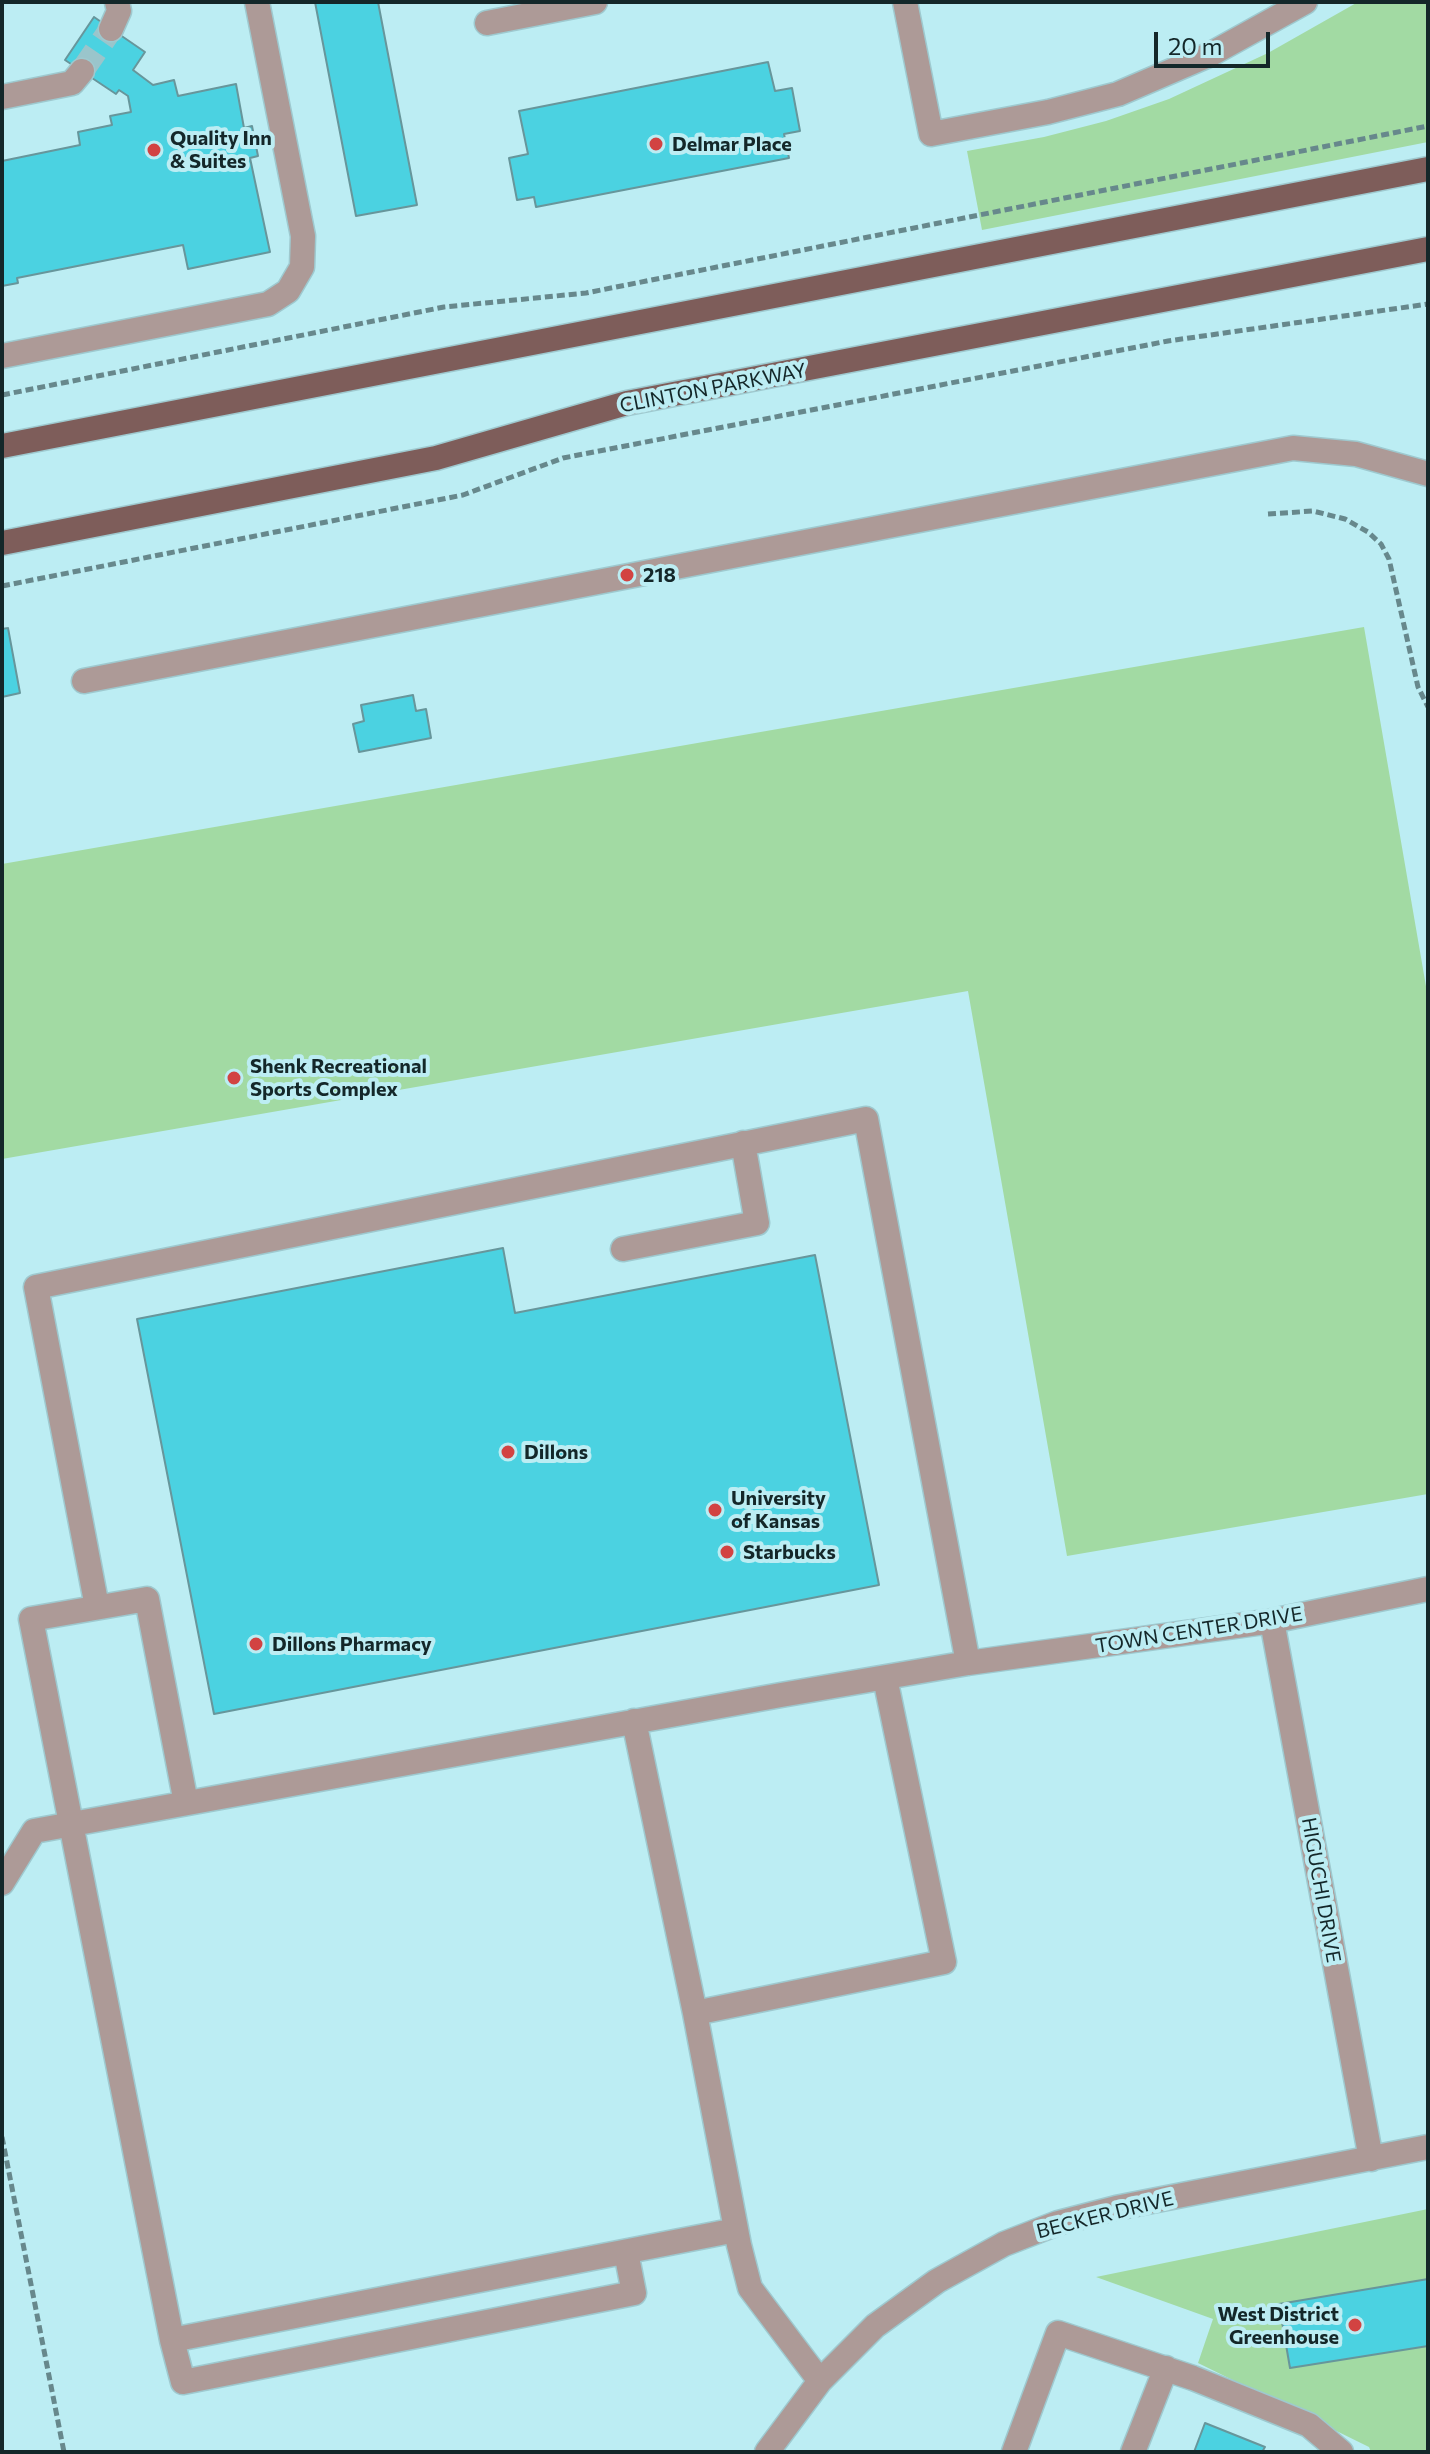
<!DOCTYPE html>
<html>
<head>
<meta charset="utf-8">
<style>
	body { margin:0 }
	#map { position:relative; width:1430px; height:2454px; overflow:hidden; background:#bcedf3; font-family:Commissioner,sans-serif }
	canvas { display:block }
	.frame { position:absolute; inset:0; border:4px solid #142729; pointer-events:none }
	.scale { position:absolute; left:1154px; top:32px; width:116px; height:36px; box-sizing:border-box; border:4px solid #142729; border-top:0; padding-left:10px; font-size:24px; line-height:28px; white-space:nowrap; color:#142729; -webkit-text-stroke:6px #bcedf3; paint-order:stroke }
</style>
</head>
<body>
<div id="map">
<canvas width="1430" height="2454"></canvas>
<div class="frame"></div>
<div class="scale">20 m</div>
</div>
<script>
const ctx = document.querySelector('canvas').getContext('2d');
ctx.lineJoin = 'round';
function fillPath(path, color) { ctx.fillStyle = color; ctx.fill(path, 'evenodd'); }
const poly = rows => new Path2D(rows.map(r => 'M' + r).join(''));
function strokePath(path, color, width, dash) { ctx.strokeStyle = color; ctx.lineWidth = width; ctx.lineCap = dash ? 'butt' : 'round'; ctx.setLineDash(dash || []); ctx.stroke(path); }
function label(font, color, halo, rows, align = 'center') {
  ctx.font = font + ' Commissioner,sans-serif'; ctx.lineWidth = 8; ctx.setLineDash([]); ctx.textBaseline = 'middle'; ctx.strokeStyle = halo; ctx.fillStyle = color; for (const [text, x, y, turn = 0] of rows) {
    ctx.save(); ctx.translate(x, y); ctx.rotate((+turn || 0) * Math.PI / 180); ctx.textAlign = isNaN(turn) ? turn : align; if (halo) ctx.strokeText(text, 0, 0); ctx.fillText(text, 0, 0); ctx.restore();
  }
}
fillPath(poly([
	[1358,2,1428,2,1428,142,982,230,967,151,1044,137,1106,121,1169,99,1268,53],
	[1364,627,1428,998,1428,1494,1067,1556,968,991,2,1159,2,864],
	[1428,2209,1428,2452,1371,2452,1369,2447,1198,2363,1213,2319,1096,2277]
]), '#a2daa3');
const building = poly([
	[315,2,378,2,417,205,356,216,315,2],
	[94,17,145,52,133,70,153,85,174,80,178,96,236,84,244,128,252,126,258,156,250,158,270,252,188,269,183,245,17,278,18,283,2,286,2,161,80,145,78,132,112,125,110,116,131,112,128,96,119,90,116,94,65,60,94,17],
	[768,62,775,91,792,88,800,131,784,134,789,158,536,207,534,197,517,200,509,158,528,154,519,111,768,62],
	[8,628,20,693,2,697,2,629,8,628],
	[413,695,416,711,426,709,431,738,359,752,353,724,364,721,361,705,413,695],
	[503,1248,515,1313,815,1255,879,1585,214,1714,137,1319,503,1248],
	[1428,2279,1428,2346,1290,2368,1279,2304,1428,2279],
	[1205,2423,1265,2447,1262,2452,1194,2452,1205,2423]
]);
fillPath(building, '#4bd2e1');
strokePath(building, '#67969b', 2);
strokePath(poly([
	[82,71,111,29]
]), '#9ac5cb', 24, [24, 12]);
const minor = poly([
	[905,2,931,134,1048,112,1118,94,1211,54,1305,2],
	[487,23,595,2],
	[111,29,119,11,117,2],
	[2,97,72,83,82,71],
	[2,356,268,304,288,291,302,267,303,236,257,2],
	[84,681,1293,448,1356,454,1428,474],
	[623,1249,757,1223,743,1143],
	[97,1607,36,1287,866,1119,968,1663],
	[1272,1621,1371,2159],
	[634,1721,695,2013,739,2245,750,2288,820,2381],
	[186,1803,147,1599,31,1619,172,2340,736,2230],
	[2,1883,34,1831,781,1695,968,1663,1272,1621,1428,1589],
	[695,2013,944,1962,885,1678],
	[172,2340,183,2382,634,2293,626,2252],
	[767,2452,820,2381,875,2326,937,2281,1004,2244,1058,2223,1116,2208,1428,2147],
	[1014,2452,1058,2333,1193,2378,1309,2425,1341,2452],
	[1133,2452,1166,2368]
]);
const major = poly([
	[2,446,1428,169],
	[2,543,436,458,627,403,1428,249]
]);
strokePath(minor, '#9ec9cf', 27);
strokePath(major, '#9ec9cf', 27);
strokePath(poly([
	[2,395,444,307,586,293,1428,126],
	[1268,514,1313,511,1345,519,1368,532,1381,544,1389,559,1418,687,1428,707],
	[2,586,463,495,563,458,1168,341,1428,304],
	[2,2137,64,2452]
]), '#67888c', 5, [8, 4]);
strokePath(minor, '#ad9a97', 24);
strokePath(major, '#7e5d5a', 24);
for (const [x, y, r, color] of [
	[656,144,8,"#d24342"],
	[154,150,8,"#d24342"],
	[627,575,8,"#d24342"],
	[234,1078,8,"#d24342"],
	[508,1452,8,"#d24342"],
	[715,1510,8,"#d24342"],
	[727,1552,8,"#d24342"],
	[256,1644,8,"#d24342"],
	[1355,2325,8,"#d24342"]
]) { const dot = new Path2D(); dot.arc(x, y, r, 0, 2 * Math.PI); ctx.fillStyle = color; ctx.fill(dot); strokePath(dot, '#bcedf3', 3); }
label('bold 20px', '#142729', '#bcedf3', [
	["Quality Inn",170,138],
	["& Suites",170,161],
	["Delmar Place",672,144],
	["218",643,575],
	["Shenk Recreational",250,1066],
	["Sports Complex",250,1089],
	["Dillons",524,1452],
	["University",731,1498],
	["of Kansas",731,1521],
	["Starbucks",743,1552],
	["Dillons Pharmacy",272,1644],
	["West District",1339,2314,"right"],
	["Greenhouse",1339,2337,"right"]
], 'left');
label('20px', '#142729', '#bcedf3', [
	["CLINTON PARKWAY",713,388,-11],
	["TOWN CENTER DRIVE",1199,1630,-9],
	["HIGUCHI DRIVE",1321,1890,80],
	["BECKER DRIVE",1105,2215,-14]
]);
</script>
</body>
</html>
